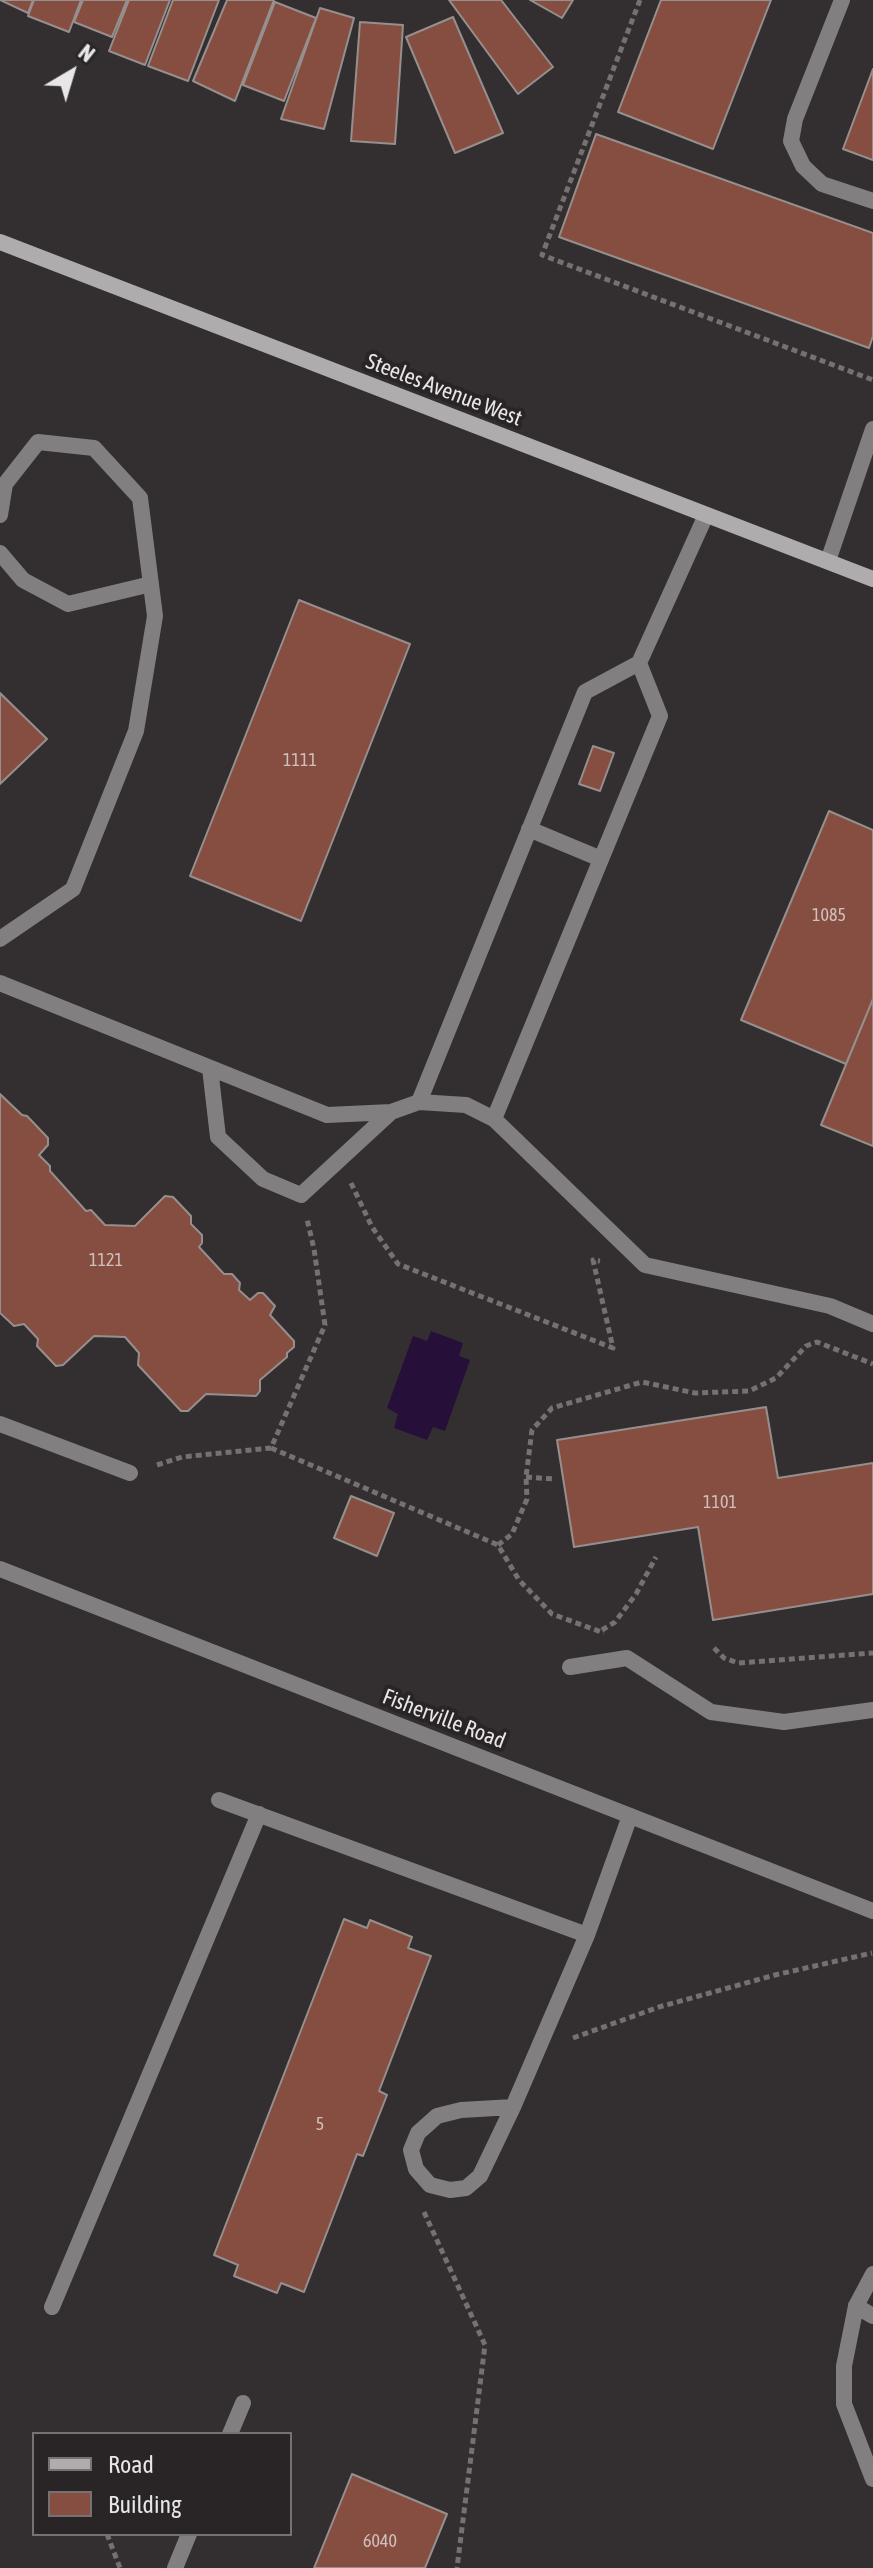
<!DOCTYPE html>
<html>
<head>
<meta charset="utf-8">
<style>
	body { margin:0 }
	#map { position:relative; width:873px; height:2568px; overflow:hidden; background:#332e2f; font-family:"Asap Condensed",sans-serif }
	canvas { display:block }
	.legend { position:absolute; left:32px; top:2432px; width:260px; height:104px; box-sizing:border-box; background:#292526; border:2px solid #767273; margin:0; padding:10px 14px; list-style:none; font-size:24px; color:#e9e6e6 }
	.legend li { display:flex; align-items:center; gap:16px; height:40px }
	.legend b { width:40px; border:2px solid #767273 }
	.north { position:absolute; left:32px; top:32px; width:80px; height:80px; -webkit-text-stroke:6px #292526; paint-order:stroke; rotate:38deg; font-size:22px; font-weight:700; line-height:32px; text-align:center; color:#e9e6e6 }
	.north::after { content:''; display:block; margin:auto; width:28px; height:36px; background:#e9e6e6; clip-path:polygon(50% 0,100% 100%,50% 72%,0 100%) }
</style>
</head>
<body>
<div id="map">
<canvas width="873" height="2568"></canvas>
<ul class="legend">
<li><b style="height:10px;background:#afacae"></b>Road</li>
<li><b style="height:22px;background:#864e41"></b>Building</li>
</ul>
<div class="north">N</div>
</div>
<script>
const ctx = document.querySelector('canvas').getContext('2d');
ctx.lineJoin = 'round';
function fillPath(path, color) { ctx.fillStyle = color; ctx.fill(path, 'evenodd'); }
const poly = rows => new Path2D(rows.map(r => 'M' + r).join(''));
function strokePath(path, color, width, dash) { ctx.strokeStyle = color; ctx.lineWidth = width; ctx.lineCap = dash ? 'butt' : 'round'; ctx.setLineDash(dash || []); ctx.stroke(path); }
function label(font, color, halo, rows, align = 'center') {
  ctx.font = font + ' "Asap Condensed",sans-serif'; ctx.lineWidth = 8; ctx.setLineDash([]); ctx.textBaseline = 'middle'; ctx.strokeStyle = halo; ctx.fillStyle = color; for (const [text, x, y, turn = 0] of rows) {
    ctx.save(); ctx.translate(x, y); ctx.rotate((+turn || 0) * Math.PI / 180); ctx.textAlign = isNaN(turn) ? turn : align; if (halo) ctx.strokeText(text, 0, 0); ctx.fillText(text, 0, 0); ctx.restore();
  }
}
fillPath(poly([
	[431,1331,463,1343,459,1356,470,1360,445,1431,433,1427,427,1440,394,1428,398,1414,387,1408,413,1336,427,1341]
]), '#26103a');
const building = poly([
	[0,0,33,0,28,13,0,0],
	[34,0,81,0,69,32,28,16,34,0],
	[83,0,127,0,112,37,74,22,83,0],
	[129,0,170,0,145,65,109,51,129,0],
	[173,0,219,0,188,81,148,66,173,0],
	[227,0,274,0,235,101,193,81,227,0],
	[449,0,501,0,553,67,518,94,449,0],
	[530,0,573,0,562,18,530,0],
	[661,0,771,0,713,149,618,112,661,0],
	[275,2,316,18,284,101,243,85,275,2],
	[320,8,354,18,324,129,281,119,320,8],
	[453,17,503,133,455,153,406,37,453,17],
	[360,22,403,25,395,144,351,141,360,22],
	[873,69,873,160,843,149,873,69],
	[596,134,873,233,873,336,869,348,559,237,596,134],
	[299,600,410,644,301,921,190,876,299,600],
	[0,693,47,739,0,784,0,693],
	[593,746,614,753,600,791,579,784,593,746],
	[829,811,873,830,873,999,846,1064,741,1020,829,811],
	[873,999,873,1146,821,1125,873,999],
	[0,1094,22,1115,27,1116,48,1138,48,1145,39,1155,50,1166,50,1171,86,1211,91,1210,105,1225,135,1226,165,1196,173,1197,191,1216,191,1224,202,1235,202,1243,199,1247,224,1274,232,1274,240,1283,239,1290,250,1300,258,1293,263,1293,275,1306,270,1315,294,1341,294,1347,287,1353,287,1357,260,1380,260,1391,256,1396,206,1394,188,1411,181,1411,138,1365,139,1353,125,1337,94,1336,63,1365,56,1366,37,1346,38,1339,24,1324,14,1326,0,1313,0,1094],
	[766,1407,778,1478,873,1463,873,1594,713,1620,698,1527,574,1547,557,1440,766,1407],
	[351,1496,394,1513,377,1556,334,1538,351,1496],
	[344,1919,367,1928,370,1920,412,1937,408,1948,431,1956,379,2091,387,2095,363,2156,357,2154,304,2292,281,2283,277,2293,234,2276,238,2265,214,2255,344,1919],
	[352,2474,447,2514,425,2568,314,2568,352,2474]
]);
fillPath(building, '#864e41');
strokePath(building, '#958f8e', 2);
strokePath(poly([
	[640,0,542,255,873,380],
	[351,1183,372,1227,398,1264,613,1348,593,1260,600,1261],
	[271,1448,498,1545,519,1580,552,1614,604,1633],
	[157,1465,182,1457,271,1448,325,1325,314,1249,307,1219],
	[526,1477,554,1479],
	[498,1545,512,1534,527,1499,526,1477,532,1430,552,1408,642,1382,695,1393,749,1391,776,1378,806,1346,817,1342,873,1364],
	[602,1630,615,1622,636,1594,656,1557],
	[714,1648,724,1658,738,1663,873,1653],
	[573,2038,659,2007,775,1975,872,1953],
	[424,2212,485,2345,457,2568],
	[107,2534,120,2568]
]), '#757071', 5, [6, 4]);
strokePath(poly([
	[842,0,795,119,791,141,803,166,822,184,873,201],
	[0,515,5,484,38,442,94,448,140,498,155,616,136,731,73,889,0,939],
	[0,553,23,580,68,604,151,584],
	[828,561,873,429],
	[529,829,601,859],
	[0,983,327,1115,391,1112,419,1102,466,1105,494,1119,645,1265,830,1306,873,1324],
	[210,1068,218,1137,263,1179,301,1195,391,1112],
	[419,1102,585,692,639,663,706,515],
	[494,1119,660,716,639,663],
	[0,1424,130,1473],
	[570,1667,627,1658,711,1712,784,1722,873,1710],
	[219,1800,587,1935],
	[513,2107,461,2110,437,2116,418,2133,411,2150,416,2169,430,2185,450,2190,466,2188,480,2176,513,2107,587,1935,630,1816],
	[856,2306,873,2316],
	[52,2307,259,1814],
	[230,2434,243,2403],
	[175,2568,189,2534]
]), '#817f80', 16);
strokePath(poly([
	[0,1569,873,1911],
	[873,2274,856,2306,844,2366,844,2404,873,2479]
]), '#817f80', 16);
strokePath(poly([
	[0,242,873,579]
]), '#afacae', 16);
label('18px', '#d0c0bd', null, [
	["1111",300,760],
	["1085",829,915],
	["1121",106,1260],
	["1101",720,1502],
	["5",320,2124],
	["6040",380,2541]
]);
label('22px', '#e9e6e6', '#292526', [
	["Steeles Avenue West",444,390,21],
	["Fisherville Road",444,1719,21]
]);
</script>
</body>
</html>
